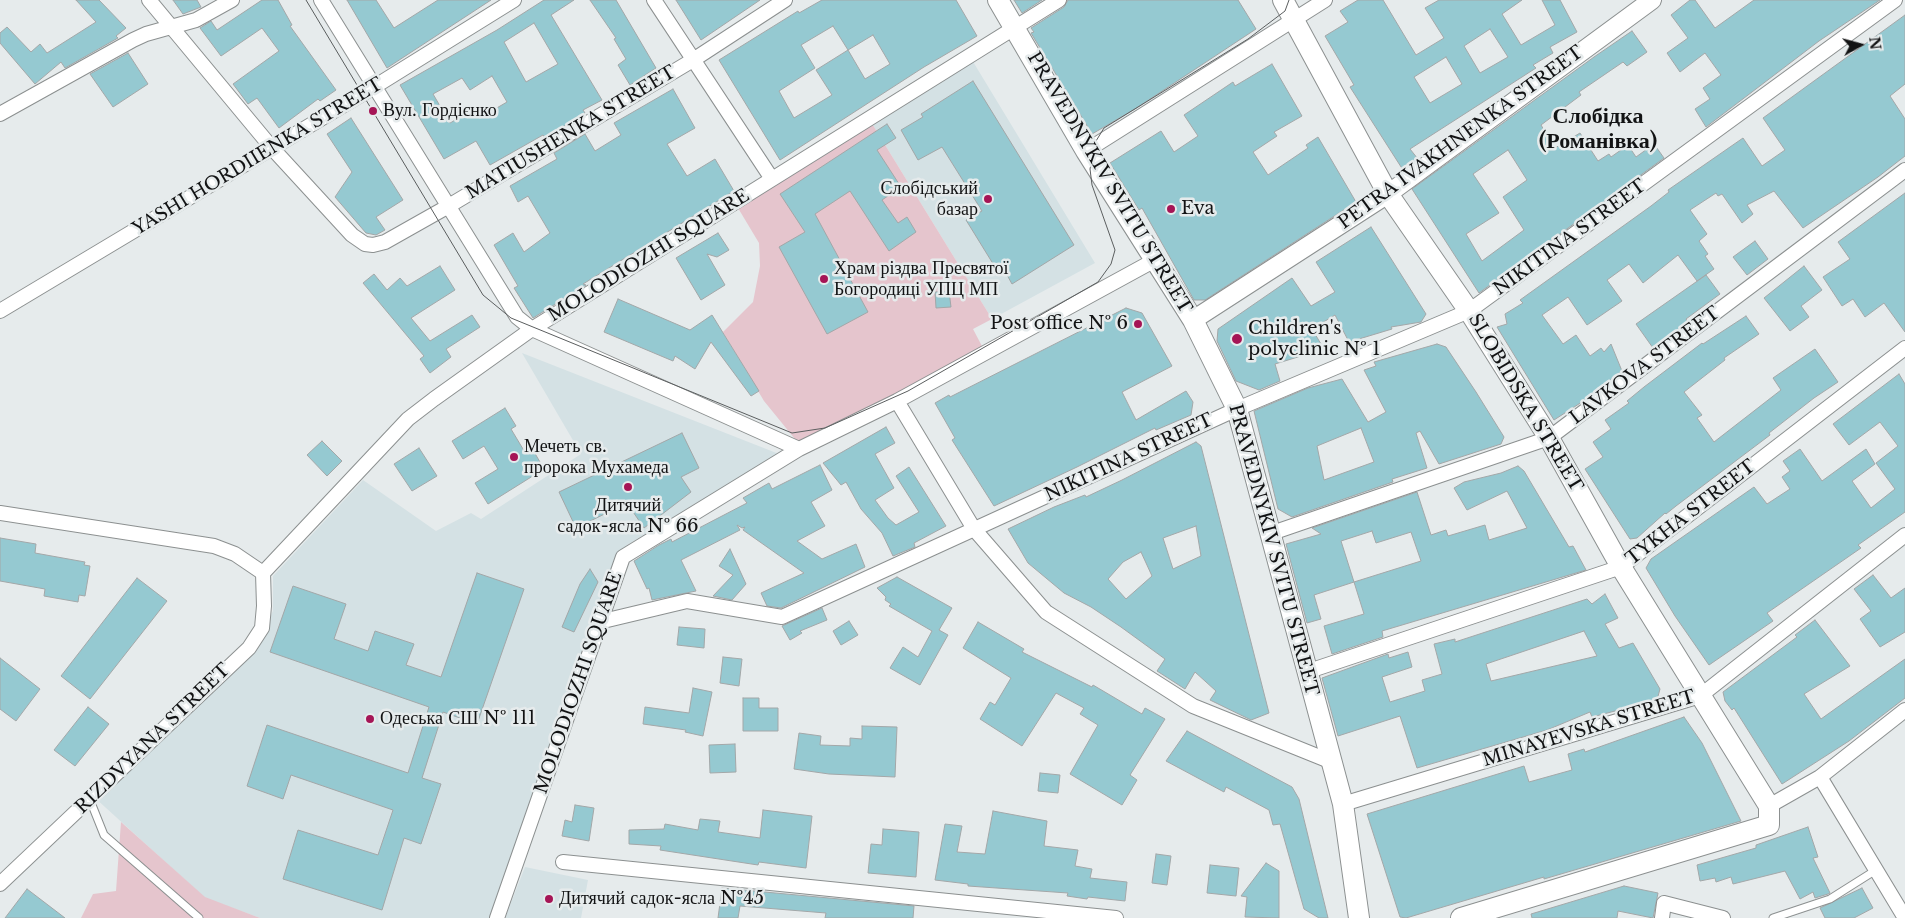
<!DOCTYPE html>
<html>
<head>
<meta charset="utf-8">
<style>
	body { margin:0 }
	#map { position:relative; width:1905px; height:918px; overflow:hidden; background:#e6ebec; font-family:"Libre Baskerville",serif }
	canvas { display:block }
	.north { position:absolute; left:1835px; top:20px; width:50px; height:50px; -webkit-text-stroke:4px #e6ebec; paint-order:stroke; rotate:83deg; font-size:14px; font-weight:700; line-height:20px; text-align:center; color:#121314 }
	.north::after { content:''; display:block; margin:auto; width:18px; height:22px; background:#121314; clip-path:polygon(50% 0,100% 100%,50% 72%,0 100%) }
</style>
</head>
<body>
<div id="map">
<canvas width="1905" height="918"></canvas>
<div class="north">N</div>
</div>
<script>
const ctx = document.querySelector('canvas').getContext('2d');
ctx.lineJoin = 'round';
function fillPath(path, color) { ctx.fillStyle = color; ctx.fill(path, 'evenodd'); }
const poly = rows => new Path2D(rows.map(r => 'M' + r).join(''));
function strokePath(path, color, width, dash) { ctx.strokeStyle = color; ctx.lineWidth = width; ctx.lineCap = dash ? 'butt' : 'round'; ctx.setLineDash(dash || []); ctx.stroke(path); }
function label(font, color, halo, rows, align = 'center') {
  ctx.font = font + ' "Libre Baskerville",serif'; ctx.lineWidth = 5; ctx.setLineDash([]); ctx.textBaseline = 'middle'; ctx.strokeStyle = halo; ctx.fillStyle = color; for (const [text, x, y, turn = 0] of rows) {
    ctx.save(); ctx.translate(x, y); ctx.rotate((+turn || 0) * Math.PI / 180); ctx.textAlign = isNaN(turn) ? turn : align; if (halo) ctx.strokeText(text, 0, 0); ctx.fillText(text, 0, 0); ctx.restore();
  }
}
fillPath(poly([
	[972,60,1095,263,992,319,871,122],
	[522,353,779,454,627,545,494,918,260,918,205,898,94,797,257,642,273,611,273,576,363,480,436,531,471,513,481,519,581,454],
	[525,867,588,880,581,918,505,918]
]), '#d4e1e4');
fillPath(poly([
	[871,122,992,319,973,329,984,350,799,444,764,401,723,332,753,302,760,266,759,243,735,203],
	[121,822,205,897,260,918,81,918,93,894,116,891]
]), '#e5c5cd');
const building = poly([
	[76,0,99,0,126,28,116,36,118,38,65,68,61,62,35,84,0,43,0,33,7,27,31,52,40,44,47,53,96,22,76,0],
	[173,0,197,0,201,7,183,14,173,0],
	[262,0,278,0,292,25,290,26,336,90,320,101,318,99,279,128,257,98,248,104,233,84,279,51,262,28,221,56,200,28,211,21,217,30,262,0],
	[347,0,376,0,394,28,438,0,491,0,387,68,347,0],
	[544,0,574,0,551,15,602,100,583,110,585,113,545,138,543,135,490,165,476,141,444,159,400,85,497,30,544,0],
	[534,23,558,64,526,82,504,42,534,23],
	[492,76,507,102,483,116,478,107,450,123,433,94,462,78,470,90,492,76],
	[590,0,616,0,656,68,630,85,618,65,626,59,614,39,616,38,590,0],
	[676,0,760,0,701,40,676,0],
	[822,0,956,0,977,36,924,67,780,160,719,60,798,11,799,13,822,0],
	[833,26,848,50,816,70,832,95,794,118,779,91,815,68,801,45,833,26],
	[873,35,890,64,865,79,848,50,873,35],
	[1014,0,1042,0,1022,13,1014,0],
	[1068,0,1238,0,1256,29,1135,109,1092,134,1031,33,1034,32,1031,28,1064,7,1068,0],
	[1358,0,1383,0,1416,55,1444,38,1425,8,1439,0,1522,0,1502,14,1521,45,1555,25,1542,0,1560,0,1577,32,1550,47,1553,53,1533,65,1536,68,1410,149,1418,159,1403,170,1350,87,1354,85,1325,36,1348,22,1340,11,1358,0],
	[1490,29,1508,57,1480,73,1464,46,1490,29],
	[1446,57,1462,84,1430,103,1414,77,1446,57],
	[1690,0,1695,0,1715,28,1754,0,1880,0,1819,41,1706,127,1695,109,1710,99,1703,88,1721,75,1705,53,1680,72,1667,53,1688,38,1671,15,1690,0],
	[1905,15,1905,84,1890,96,1905,119,1905,156,1878,177,1803,228,1774,191,1747,205,1753,214,1742,223,1722,194,1718,196,1716,193,1690,210,1707,234,1699,241,1708,254,1705,256,1714,269,1697,281,1678,255,1643,283,1629,264,1607,280,1622,301,1587,325,1568,297,1542,315,1563,344,1576,335,1590,356,1601,348,1604,352,1611,344,1622,371,1585,400,1554,420,1497,327,1507,324,1505,314,1523,303,1520,300,1651,206,1669,192,1668,190,1743,138,1762,166,1785,150,1763,118,1905,15],
	[1632,31,1647,52,1627,66,1623,62,1579,92,1581,95,1541,125,1555,148,1580,133,1598,161,1609,154,1611,157,1628,145,1636,157,1654,144,1664,158,1479,293,1412,189,1594,57,1632,31],
	[1508,150,1527,180,1503,197,1524,230,1482,261,1466,234,1499,213,1473,174,1508,150],
	[128,53,148,84,113,107,90,74,128,53],
	[1272,64,1302,116,1274,132,1277,136,1253,152,1268,175,1308,148,1306,145,1318,137,1356,202,1205,300,1194,300,1142,208,1139,210,1110,163,1161,131,1174,152,1198,136,1184,115,1233,82,1235,86,1272,64],
	[973,81,1074,245,1012,284,1001,264,995,267,966,220,982,211,942,147,918,160,901,130,923,117,921,114,973,81],
	[673,89,695,128,667,144,687,176,715,159,734,191,583,284,586,285,533,318,514,288,518,286,494,245,513,233,524,252,550,233,528,196,518,202,510,186,557,159,554,153,585,134,595,151,621,135,614,123,673,89],
	[351,118,403,200,376,217,385,230,376,235,366,233,335,197,352,172,327,134,351,118],
	[887,124,896,138,877,150,901,187,882,200,898,223,907,217,916,232,889,251,850,191,815,214,868,312,827,334,779,247,805,232,780,194,887,124],
	[1905,193,1905,332,1884,303,1865,317,1853,299,1842,306,1823,277,1850,259,1838,242,1905,193],
	[1371,227,1426,314,1421,322,1391,327,1392,329,1349,342,1335,315,1312,329,1324,349,1275,364,1280,381,1259,390,1236,381,1217,341,1218,329,1292,278,1311,306,1335,292,1316,262,1371,227],
	[718,233,729,250,717,257,707,254,725,285,701,300,676,258,718,233],
	[1755,241,1768,259,1747,275,1733,257,1755,241],
	[440,266,455,290,411,318,430,341,472,315,480,327,446,349,451,357,430,373,420,359,424,356,363,283,374,274,387,290,400,278,407,286,440,266],
	[1804,266,1822,290,1801,306,1809,317,1790,331,1764,298,1804,266],
	[1706,275,1720,294,1686,319,1688,322,1653,348,1636,324,1706,275],
	[949,291,951,307,936,308,935,292,949,291],
	[618,299,690,330,712,315,759,391,751,396,711,342,695,369,675,356,673,361,604,332,618,299],
	[1126,308,1142,313,1172,366,1122,392,1136,420,1186,391,1193,402,1191,415,1156,430,1155,428,1077,467,994,506,952,440,955,438,935,403,949,395,950,397,1126,308],
	[1746,316,1759,334,1724,358,1725,360,1684,392,1702,415,1697,418,1714,442,1781,390,1773,378,1815,349,1838,382,1814,398,1769,433,1770,435,1676,506,1666,514,1665,513,1637,538,1630,539,1585,469,1603,457,1593,442,1611,429,1605,420,1629,403,1627,401,1644,387,1702,343,1703,344,1746,316],
	[1437,344,1446,347,1476,392,1504,437,1501,444,1439,464,1420,431,1416,433,1427,468,1392,479,1393,482,1292,517,1278,509,1254,411,1308,388,1342,379,1368,422,1386,412,1364,370,1376,366,1374,362,1437,344],
	[1361,428,1374,462,1324,480,1317,446,1361,428],
	[1899,374,1905,384,1905,512,1858,545,1861,548,1767,613,1773,621,1709,665,1675,616,1646,568,1651,559,1754,487,1767,504,1790,489,1782,477,1790,471,1783,461,1800,449,1822,481,1866,449,1875,464,1852,481,1871,508,1895,489,1876,463,1898,446,1880,422,1849,445,1833,424,1899,374],
	[505,408,516,426,511,429,526,454,533,450,544,469,488,504,475,483,498,469,484,446,463,459,452,441,505,408],
	[886,427,895,443,875,454,894,488,875,500,888,518,896,525,919,512,896,476,909,467,946,526,914,543,915,547,893,556,882,533,861,509,846,482,841,485,823,463,886,427],
	[682,433,699,468,681,477,691,492,644,528,627,503,576,528,559,492,682,433],
	[322,441,342,461,327,476,307,455,322,441],
	[1196,442,1201,446,1269,713,1251,720,1210,700,1216,691,1195,672,1185,689,1157,671,1165,659,1121,627,1091,607,1064,593,1028,563,1008,529,1054,507,1085,495,1086,497,1122,480,1196,442],
	[1196,526,1201,556,1173,569,1163,538,1196,526],
	[1141,552,1152,576,1126,599,1108,579,1123,562,1141,552],
	[419,448,437,476,412,491,394,464,419,448],
	[820,465,832,490,811,502,825,526,797,541,822,559,856,544,865,567,781,608,767,606,761,593,804,573,743,530,745,527,742,528,737,525,740,530,681,560,696,591,652,600,649,588,647,589,634,561,659,545,671,539,672,542,747,503,743,498,769,483,772,489,820,465],
	[1518,466,1524,471,1569,547,1573,546,1586,570,1382,631,1383,637,1332,654,1324,626,1364,614,1354,582,1314,595,1321,619,1307,623,1286,544,1321,534,1312,528,1417,492,1431,535,1446,530,1448,536,1485,525,1489,540,1527,528,1507,491,1467,510,1454,488,1464,482,1501,473,1518,466],
	[1372,531,1376,543,1411,532,1421,561,1354,582,1341,541,1372,531],
	[0,538,36,544,35,553,85,562,84,565,90,566,85,596,79,595,78,602,44,596,45,589,0,581,0,538],
	[730,549,746,584,732,600,713,596,733,575,719,566,730,549],
	[590,569,598,582,574,632,562,627,580,584,590,569],
	[477,573,524,589,477,724,443,712,422,778,441,784,421,844,404,838,382,910,283,879,298,830,378,855,393,810,291,775,283,799,247,786,267,725,408,773,429,707,270,652,293,586,346,604,334,639,368,651,375,631,414,644,406,665,441,677,477,573],
	[1873,575,1891,598,1905,588,1905,632,1880,647,1860,619,1871,611,1854,589,1873,575],
	[897,577,952,608,939,630,948,635,920,685,890,668,903,647,918,657,932,631,889,606,891,604,885,600,886,597,877,588,897,577],
	[137,578,167,601,90,699,61,676,137,578],
	[1605,594,1618,618,1605,624,1619,648,1633,643,1660,689,1657,700,1592,717,1590,712,1547,730,1417,768,1400,716,1338,736,1322,678,1388,654,1389,658,1408,652,1412,667,1382,677,1390,702,1425,691,1422,680,1442,674,1434,644,1455,639,1455,642,1587,599,1592,604,1605,594],
	[1584,631,1597,656,1491,681,1486,664,1584,631],
	[822,608,827,620,800,631,802,633,790,640,782,626,822,608],
	[1815,620,1850,666,1804,694,1821,719,1905,659,1905,698,1849,741,1782,784,1734,708,1732,710,1725,701,1723,692,1797,637,1795,635,1815,620],
	[849,621,858,635,841,645,833,631,849,621],
	[978,622,1024,649,1022,652,1092,687,1093,685,1142,714,1145,708,1165,719,1130,775,1137,780,1122,805,1070,774,1098,725,1080,714,1084,708,1056,693,1022,746,980,719,990,702,995,705,1011,678,963,648,978,622],
	[679,627,705,629,704,648,677,645,679,627],
	[723,657,742,659,739,686,720,683,723,657],
	[0,658,40,689,16,721,0,709,0,658],
	[693,688,712,692,703,736,685,732,686,730,643,724,645,707,689,713,693,688],
	[743,698,759,698,759,708,778,708,778,731,743,731,743,698],
	[88,707,109,724,75,766,54,750,88,707],
	[1684,717,1702,743,1741,821,1544,879,1544,877,1406,918,1400,917,1367,814,1524,766,1529,782,1572,770,1568,754,1584,749,1585,752,1684,717],
	[862,726,897,727,895,777,829,774,794,769,799,733,821,736,820,745,850,746,850,738,862,739,862,726],
	[1187,731,1292,787,1299,799,1328,918,1319,918,1304,909,1280,824,1273,825,1269,810,1226,787,1224,792,1166,761,1187,731],
	[735,744,736,772,710,773,709,745,735,744],
	[1040,773,1060,775,1058,793,1038,791,1040,773],
	[575,805,594,808,589,841,562,836,565,820,572,822,575,805],
	[763,810,812,816,806,868,759,862,758,865,660,850,661,846,629,844,629,830,664,829,665,824,698,830,700,819,720,821,718,832,760,838,763,810],
	[993,811,1047,821,1044,846,1078,850,1075,866,1092,869,1090,878,1127,882,1125,901,1088,897,1087,899,1067,896,1068,893,968,886,968,884,935,880,945,824,962,826,957,852,985,854,993,811],
	[1808,827,1818,857,1813,858,1830,893,1828,894,1815,898,1813,892,1800,899,1785,871,1733,884,1731,877,1716,882,1715,878,1700,881,1697,865,1756,848,1756,845,1808,827],
	[883,829,919,832,916,877,868,873,871,844,882,845,883,829],
	[1156,854,1171,856,1167,885,1152,883,1156,854],
	[1266,863,1279,871,1279,918,1245,917,1247,897,1241,896,1266,863],
	[1210,865,1239,868,1236,896,1207,893,1210,865],
	[1624,886,1658,893,1653,918,1618,911,1617,918,1532,918,1531,914,1624,886],
	[722,888,914,906,913,918,825,918,826,913,740,906,738,918,718,918,722,888],
	[1862,888,1873,908,1854,918,1825,918,1820,908,1862,888],
	[27,889,65,918,5,918,27,889]
]);
fillPath(building, '#95c9d1');
strokePath(building, '#a3a7a8', 1);
const service = poly([
	[90,800,104,835,199,918],
	[1773,918,1830,899,1876,870]
]);
const minor = poly([
	[149,0,272,148,352,235,365,244,373,245,385,242,447,207,693,60,785,0],
	[321,0,517,317,532,329,799,449],
	[654,0,772,179],
	[0,114,133,40,146,34,196,20,232,0],
	[1086,151,1325,0],
	[0,311,374,87,514,0],
	[897,401,974,529,1046,612,1193,706,1332,762],
	[0,513,214,546,235,554,263,573],
	[1269,534,1549,438,1905,170],
	[263,573,408,419,434,399,532,329,1059,0],
	[599,622,687,601,782,617,1237,409,1469,311,1895,0],
	[1306,672,1621,567,1905,348],
	[1820,777,1905,918],
	[1343,804,1700,696,1905,535],
	[1769,806,1820,777,1905,710],
	[563,862,1116,918],
	[0,884,249,648,262,628,264,606,263,573],
	[497,918,623,557,799,449,897,401,1155,260],
	[1662,918,1664,903,1723,918]
]);
const tertiary = poly([
	[1193,320,1388,194,1652,0]
]);
const secondary = poly([
	[998,0,1086,151,1193,320,1237,409,1343,804,1359,918],
	[1283,0,1388,194,1469,311,1549,438,1621,567,1769,806,1769,825,1461,918]
]);
strokePath(service, '#8c9090', 9);
strokePath(minor, '#8c9090', 16);
strokePath(tertiary, '#8c9090', 20);
strokePath(secondary, '#8c9090', 22);
strokePath(service, '#fff', 7);
strokePath(minor, '#fff', 14);
strokePath(tertiary, '#fff', 18);
strokePath(secondary, '#fff', 20);
strokePath(poly([
	[306,0,483,295,511,318,792,433,825,428,908,391,1098,282,1111,264,1115,250,1092,185,1090,169,1096,141,1104,128,1248,39,1285,11,1289,0]
]), '#5b5e5f', 1);
for (const [x, y, r, color] of [
	[373,111,5,"#a51556"],
	[988,199,5,"#a51556"],
	[1171,209,5,"#a51556"],
	[824,279,5,"#a51556"],
	[1138,324,5,"#a51556"],
	[1237,339,6,"#a51556"],
	[514,457,5,"#a51556"],
	[628,487,5,"#a51556"],
	[370,719,5,"#a51556"],
	[549,899,5,"#a51556"]
]) { const dot = new Path2D(); dot.arc(x, y, r, 0, 2 * Math.PI); ctx.fillStyle = color; ctx.fill(dot); strokePath(dot, '#e6ebec', 2); }
label('18px', '#121314', '#e6ebec', [
	["Вул. Гордієнко",383,111],
	["Слобідський",978,189,"right"],
	["базар",978,210,"right"],
	["Eva",1181,209],
	["Храм різдва Пресвятої",834,269],
	["Богородиці УПЦ МП",834,290],
	["Post office № 6",1128,324,"right"],
	["Children's",1248,329],
	["polyclinic № 1",1248,350],
	["Мечеть св.",524,447],
	["пророка Мухамеда",524,468],
	["Дитячий",628,506,"center"],
	["садок-ясла № 66",628,527,"center"],
	["Одеська СШ № 111",380,719],
	["Дитячий садок-ясла №45",559,899]
], 'left');
label('18px', '#121314', '#e6ebec', [
	["MATIUSHENKA STREET",571,133,-31],
	["PETRA IVAKHNENKA STREET",1461,138,-36],
	["YASHI HORDIIENKA STREET",258,157,-31],
	["PRAVEDNYKIV SVITU STREET",1109,183,59],
	["NIKITINA STREET",1570,238,-36],
	["MOLODIOZHI SQUARE",649,256,-32],
	["LAVKOVA STREET",1645,366,-37],
	["SLOBIDSKA STREET",1525,403,59],
	["NIKITINA STREET",1129,458,-25],
	["TYKHA STREET",1691,513,-38],
	["PRAVEDNYKIV SVITU STREET",1273,550,75],
	["MOLODIOZHI SQUARE",579,683,-71],
	["MINAYEVSKA STREET",1589,729,-17],
	["RIZDVYANA STREET",153,739,-44]
]);
label('bold 22px', '#121314', '#e6ebec', [
	["Слобідка",1598,117],
	["(Романівка)",1598,142]
]);
</script>
</body>
</html>
